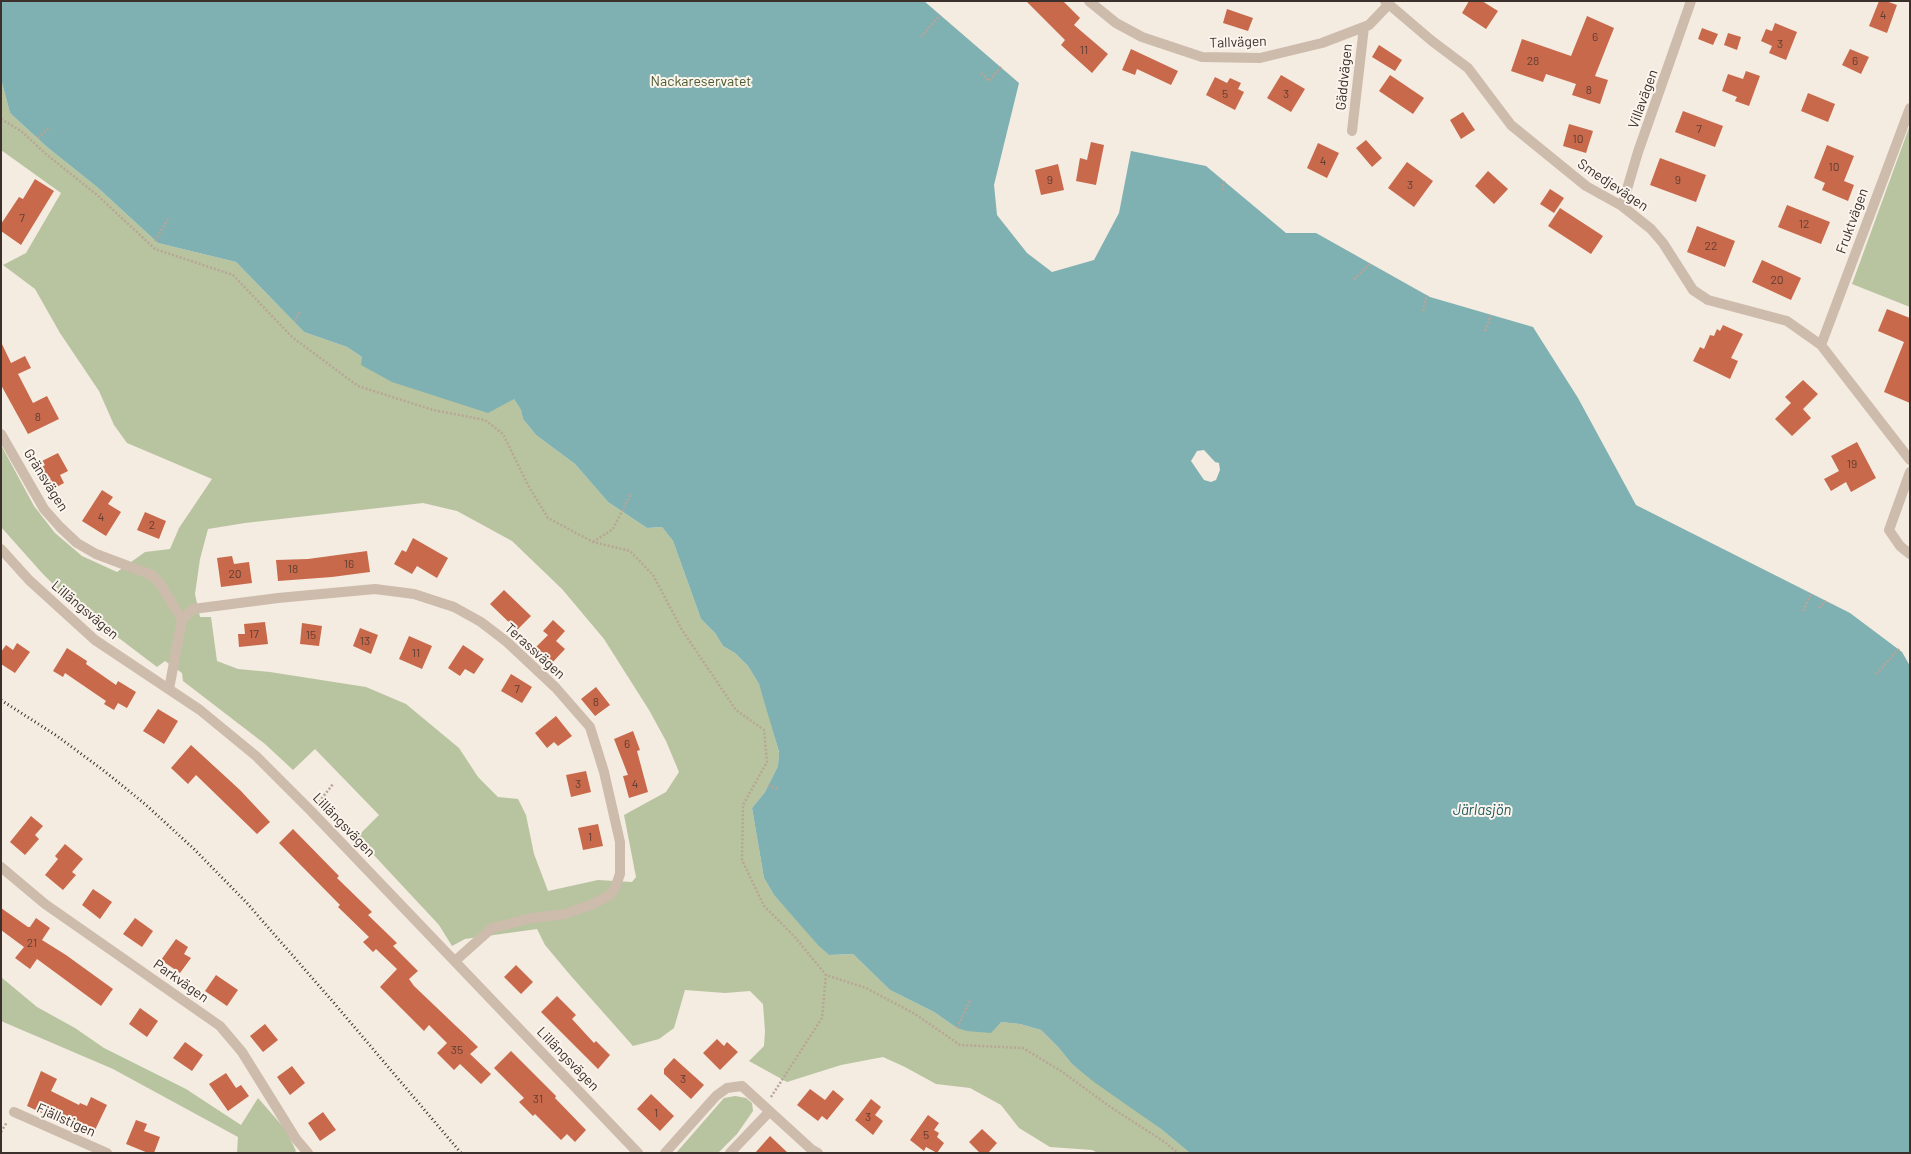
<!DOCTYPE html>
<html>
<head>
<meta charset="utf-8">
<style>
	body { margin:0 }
	#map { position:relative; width:1911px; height:1154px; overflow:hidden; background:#f4ebe1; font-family:Barlow,sans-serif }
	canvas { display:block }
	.frame { position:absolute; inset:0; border:2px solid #3b302b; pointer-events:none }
</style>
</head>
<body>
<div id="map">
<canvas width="1911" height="1154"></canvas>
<div class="frame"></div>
</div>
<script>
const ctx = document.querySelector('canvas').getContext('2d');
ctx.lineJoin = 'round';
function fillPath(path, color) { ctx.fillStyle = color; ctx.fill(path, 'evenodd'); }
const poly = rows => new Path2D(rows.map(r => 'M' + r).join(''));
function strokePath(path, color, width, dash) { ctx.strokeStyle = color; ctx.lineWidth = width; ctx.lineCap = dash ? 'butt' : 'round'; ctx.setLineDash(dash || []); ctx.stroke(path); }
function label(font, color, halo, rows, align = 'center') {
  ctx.font = font + ' Barlow,sans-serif'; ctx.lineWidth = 4; ctx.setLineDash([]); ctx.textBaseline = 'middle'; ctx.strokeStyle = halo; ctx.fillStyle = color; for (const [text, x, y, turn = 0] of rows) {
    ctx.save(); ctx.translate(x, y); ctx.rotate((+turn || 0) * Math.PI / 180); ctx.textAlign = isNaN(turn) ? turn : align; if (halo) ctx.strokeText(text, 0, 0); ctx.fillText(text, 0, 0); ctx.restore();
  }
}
fillPath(poly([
	[1,79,10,113,47,147,97,187,158,243,236,262,304,332,347,347,362,357,514,399,521,410,523,419,536,435,575,464,608,502,647,528,662,527,673,541,701,619,715,633,723,646,735,653,748,666,759,684,765,701,779,753,778,766,765,792,752,808,764,878,774,895,829,955,853,954,890,990,934,1012,957,1028,1001,1022,1020,1024,1041,1030,1058,1047,1072,1064,1161,1129,1190,1153,1098,1153,1092,1150,1050,1147,1019,1128,1001,1105,970,1088,936,1084,905,1067,883,1057,841,1065,787,1082,749,1061,764,1046,765,1031,763,1004,750,991,725,993,685,990,674,1028,659,1039,633,1046,571,976,545,945,537,929,465,939,452,946,439,925,357,837,379,815,315,749,293,770,265,744,183,681,182,673,165,661,157,667,70,601,42,573,1,527,1,445,34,506,55,533,82,556,117,572,145,552,170,549,179,528,212,479,127,443,114,425,99,391,60,333,35,289,3,265,26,253,61,193,1,150],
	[423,503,457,511,512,541,562,589,604,639,649,710,666,741,679,772,666,792,624,815,636,877,632,882,598,880,548,891,534,854,526,815,518,799,498,797,478,777,459,748,406,704,366,687,270,672,238,669,217,661,211,617,200,617,195,594,200,559,208,529,245,523],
	[1910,125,1910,307,1852,284],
	[1,977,37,1007,75,1028,104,1048,186,1089,241,1125,258,1098,286,1130,296,1151,294,1153,237,1153,238,1137,113,1069,1,1021],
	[735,1096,746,1098,752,1103,753,1111,737,1134,718,1153,676,1153,724,1098]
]), '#b8c4a0');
fillPath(poly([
	[1,1,924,1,1019,83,994,185,997,215,1027,253,1052,272,1094,260,1119,213,1131,151,1206,166,1286,233,1316,233,1430,297,1533,327,1578,398,1636,505,1850,613,1902,652,1910,666,1910,1153,1190,1153,1161,1129,1094,1082,1072,1064,1058,1047,1041,1030,1020,1024,1001,1022,991,1033,967,1031,957,1028,934,1012,890,990,853,954,829,955,818,945,774,895,764,878,752,808,765,792,778,766,779,752,759,684,748,666,735,653,723,646,715,633,701,619,673,541,662,527,647,528,608,502,575,464,536,435,523,419,521,410,514,399,488,413,392,382,361,365,362,357,347,347,304,332,236,262,158,243,97,187,47,147,10,113,1,79],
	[1204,450,1215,462,1219,463,1220,470,1216,480,1211,482,1204,480,1191,461,1197,451]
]), '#7fb0b2');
fillPath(poly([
	[1026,1,1063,1,1080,18,1074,25,1108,54,1092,73,1061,45,1065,40],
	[1469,1,1482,1,1498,11,1486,29,1462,13],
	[1879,1,1886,1,1897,5,1887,33,1869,26],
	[1227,9,1253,18,1248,31,1223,23],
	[1587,16,1614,28,1595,76,1608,80,1600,104,1572,95,1576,84,1546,74,1543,82,1511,71,1522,39,1571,56],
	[1775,23,1797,32,1786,60,1769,53,1772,46,1761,41,1766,29,1772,31],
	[1702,28,1718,34,1713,45,1698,39],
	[1728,33,1741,37,1737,50,1724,45],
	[1379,45,1402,60,1395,71,1372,57],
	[1131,49,1178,71,1171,85,1137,69,1135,75,1122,70],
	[1850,49,1869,57,1861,74,1842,65],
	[1746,71,1760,76,1749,106,1735,101,1737,97,1722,91,1728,74,1743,79],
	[1281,75,1305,89,1291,112,1267,98],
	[1390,75,1424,98,1413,114,1379,91],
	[1215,77,1227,83,1230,78,1241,83,1238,89,1244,92,1235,110,1206,95],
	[1808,93,1835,104,1828,122,1801,111],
	[1683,111,1723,126,1715,147,1675,132],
	[1463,112,1475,130,1461,139,1450,120],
	[1569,124,1593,131,1586,153,1563,146],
	[1366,140,1382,158,1372,167,1356,148],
	[1091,142,1104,145,1096,185,1076,181,1080,158,1087,160],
	[1318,143,1339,153,1327,178,1307,168],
	[1827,145,1854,156,1844,181,1854,185,1848,201,1822,190,1825,183,1814,178],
	[1660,158,1706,175,1696,202,1650,185],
	[1407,162,1433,181,1414,207,1388,188],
	[1058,164,1064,190,1041,195,1035,170],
	[1488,171,1508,189,1494,204,1475,186],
	[35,179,54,191,21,245,1,231,1,224,19,197,23,199],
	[1550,189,1564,198,1554,213,1540,204],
	[1787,205,1830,222,1821,244,1778,227],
	[1560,208,1603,236,1591,254,1548,226],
	[1697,226,1735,241,1725,267,1687,252],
	[1762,260,1801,278,1791,300,1752,282],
	[1887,309,1910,318,1910,403,1884,392,1904,342,1878,331],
	[1723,325,1743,334,1731,358,1738,361,1730,379,1693,361,1700,347,1704,349,1710,335,1714,336,1717,329,1720,331],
	[1,342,11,363,25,356,31,368,18,374,33,403,47,396,59,419,28,434,1,385],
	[1803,380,1818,394,1803,409,1811,418,1792,436,1775,419,1791,403,1785,397],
	[1857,442,1876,478,1851,492,1846,482,1831,491,1824,479,1839,471,1831,456],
	[58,453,68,471,60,475,64,483,51,490,40,468,45,465,42,461],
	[102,490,113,497,108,504,121,512,106,536,82,521],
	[145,512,166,521,159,539,137,530],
	[413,538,448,558,437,578,417,566,412,574,394,564,402,550,406,552],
	[367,551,370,572,332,577,278,581,276,560,308,559],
	[232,556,234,564,249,562,252,583,221,587,217,558],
	[504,590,531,616,517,630,490,604],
	[553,620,565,631,556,641,565,649,551,664,535,648,548,635,543,631],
	[265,622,268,644,239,647,238,634,245,634,244,624],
	[302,623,322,626,319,646,300,644],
	[360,628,378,635,371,654,353,646],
	[409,636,432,646,422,669,399,659],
	[17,643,30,652,15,673,1,664,1,652,6,645,13,650],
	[463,645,484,659,474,674,465,669,460,676,448,668],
	[67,648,87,661,86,664,116,685,118,681,136,692,127,708,118,703,114,710,104,704,106,701,65,673,63,677,53,671],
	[511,674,532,687,522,703,501,691],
	[596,687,610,705,595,716,581,699],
	[158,709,178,721,164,744,143,731],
	[556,716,572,736,558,746,554,742,547,748,535,733],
	[633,731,640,750,637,751,648,792,629,798,623,776,628,775,614,739],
	[191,745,240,790,270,822,257,834,196,775,188,784,171,768],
	[586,771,591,792,571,797,566,775],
	[31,816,43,826,35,835,39,839,25,855,10,842],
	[598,824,603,846,583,850,578,828],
	[293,829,339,876,337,878,372,912,368,915,397,943,393,946,418,971,409,979,414,986,478,1047,470,1054,491,1074,481,1084,460,1064,454,1070,437,1053,447,1043,429,1025,424,1031,380,987,397,969,376,949,373,952,363,942,369,937,338,907,340,905,279,843],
	[65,844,83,859,72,872,76,875,63,890,45,875,58,859,55,856],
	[93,889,112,902,100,919,82,905],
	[1,908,28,927,30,927,36,918,50,928,42,940,66,955,113,989,101,1006,37,959,30,969,15,958,24,947,1,930],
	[135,918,153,931,142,947,123,934],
	[176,939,188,947,184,954,191,958,180,973,161,960],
	[516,965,533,982,521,994,504,977],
	[216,975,238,990,227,1006,205,991],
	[557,996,576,1015,572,1019,594,1043,596,1041,610,1055,598,1069,541,1012],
	[140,1008,158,1021,147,1037,129,1024],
	[265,1024,278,1040,263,1052,250,1036],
	[717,1039,724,1046,727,1042,738,1052,720,1070,703,1053],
	[185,1042,203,1055,192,1071,173,1058],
	[511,1051,556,1096,555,1098,586,1130,575,1142,567,1134,561,1140,535,1114,533,1116,519,1102,524,1098,494,1068],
	[674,1058,704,1085,691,1099,664,1074,664,1069],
	[292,1066,305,1083,290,1095,277,1077],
	[41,1071,57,1079,51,1091,79,1105,80,1103,87,1106,91,1097,107,1105,95,1130,55,1111,53,1114,43,1110,42,1113,27,1106],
	[226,1073,236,1088,241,1085,249,1096,228,1111,209,1084],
	[810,1089,825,1100,833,1090,844,1099,827,1120,822,1116,818,1121,797,1105],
	[651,1094,674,1116,660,1131,637,1109],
	[871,1099,881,1107,875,1115,883,1121,873,1135,855,1120],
	[323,1112,336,1130,320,1141,308,1123],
	[928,1115,939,1123,934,1130,939,1133,937,1137,944,1143,937,1153,926,1147,924,1151,910,1140],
	[136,1120,147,1124,144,1131,160,1137,154,1153,148,1153,126,1144],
	[982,1129,997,1143,988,1153,980,1153,969,1142],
	[770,1136,788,1153,755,1153]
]), '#c8694b');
strokePath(poly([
	[921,37,940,15],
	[981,73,989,81,1001,67],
	[1,119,21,131,47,155,96,194,155,249,233,275,292,337,358,386,433,410,485,420,503,434,529,487,548,518,593,542,630,551,653,575,682,630,736,710,764,730,767,762,743,805,742,860,764,906,794,936,826,975,866,988,915,1014,960,1045,1023,1048,1061,1071,1109,1106,1166,1143,1178,1153],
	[38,138,50,127],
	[1222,190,1224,181],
	[155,241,168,219],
	[1354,279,1370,264],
	[1423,311,1427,295],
	[295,321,300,311],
	[1485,331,1491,315],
	[593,542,613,529,631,493],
	[1819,608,1826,601],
	[1803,611,1811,594],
	[1876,674,1899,649],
	[768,785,777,789],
	[319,802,333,784],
	[957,1028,970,1000],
	[771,1097,822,1018,826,975],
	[1,1132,7,1122]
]), '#b9a596', 2.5, [2, 2]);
strokePath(poly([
	[1089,1,1116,23,1142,37,1202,57,1260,58,1322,43,1369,25,1389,4],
	[1385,1,1432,41,1468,68,1511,125,1586,186,1622,206,1651,229,1663,243,1693,290,1708,300,1787,321,1821,345,1910,460],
	[1352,131,1364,27],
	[1622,206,1638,152,1691,1],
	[1821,345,1910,108],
	[1,434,44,509,60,527,77,543,96,554,152,575,161,585,182,620],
	[1910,472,1889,530,1900,546,1910,554],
	[1,549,29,580,95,640,200,710,256,756,311,811,638,1153],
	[169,689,182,620,193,609,278,598,375,589,414,594,454,607,481,622,507,642,556,688,590,727,604,772,620,842,620,874,615,888,610,895,593,904,565,914,532,918,492,928,455,961],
	[1,867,45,904,220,1026,242,1052,296,1139,308,1153],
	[14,1112,107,1153],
	[665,1153,716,1096,727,1088,742,1086,811,1149,818,1153],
	[730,1153,769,1112]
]), '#cdbbac', 10);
strokePath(poly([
	[1,700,57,736,103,770,145,804,194,849,246,902,334,1003,461,1153]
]), '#3b302b', 3, [1, 3]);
label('12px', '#5e3e33', null, [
	["4",1883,15],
	["6",1595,37],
	["3",1780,44],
	["11",1084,50],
	["28",1533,61],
	["6",1855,61],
	["8",1589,90],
	["5",1225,94],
	["3",1286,94],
	["7",1699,129],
	["10",1578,139],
	["4",1323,161],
	["10",1834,167],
	["9",1050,180],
	["9",1678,180],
	["3",1410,185],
	["7",22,218],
	["12",1804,224],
	["22",1711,246],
	["20",1777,280],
	["8",38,417],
	["19",1852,464],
	["4",101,517],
	["2",152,525],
	["16",349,564],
	["18",293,569],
	["20",235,574],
	["17",254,634],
	["15",311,635],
	["13",365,641],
	["11",416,653],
	["7",517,689],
	["8",596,702],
	["6",627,744],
	["3",578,784],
	["4",635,784],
	["1",590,837],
	["21",32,943],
	["35",457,1050],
	["3",683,1079],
	["31",538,1099],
	["1",656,1113],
	["3",868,1117],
	["5",926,1135]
]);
label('14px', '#3b302b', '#fbf5ee', [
	["Tallvägen",1238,42,-2],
	["Gäddvägen",1344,77,-84],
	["Villavägen",1643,99,-70],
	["Smedjevägen",1613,185,34],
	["Fruktvägen",1852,221,-70],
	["Gränsvägen",46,480,58],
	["Lillängsvägen",85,610,40],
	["Terassvägen",535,651,42],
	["Lillängsvägen",344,825,46],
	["Parkvägen",181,981,35],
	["Lillängsvägen",568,1059,46],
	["Fjällstigen",66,1120,24]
]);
label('14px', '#4a5a2e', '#fbf5ee', [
	["Nackareservatet",701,81]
]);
label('italic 15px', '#1f5a5e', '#fbf5ee', [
	["Järlasjön",1482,810]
]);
</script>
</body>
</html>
